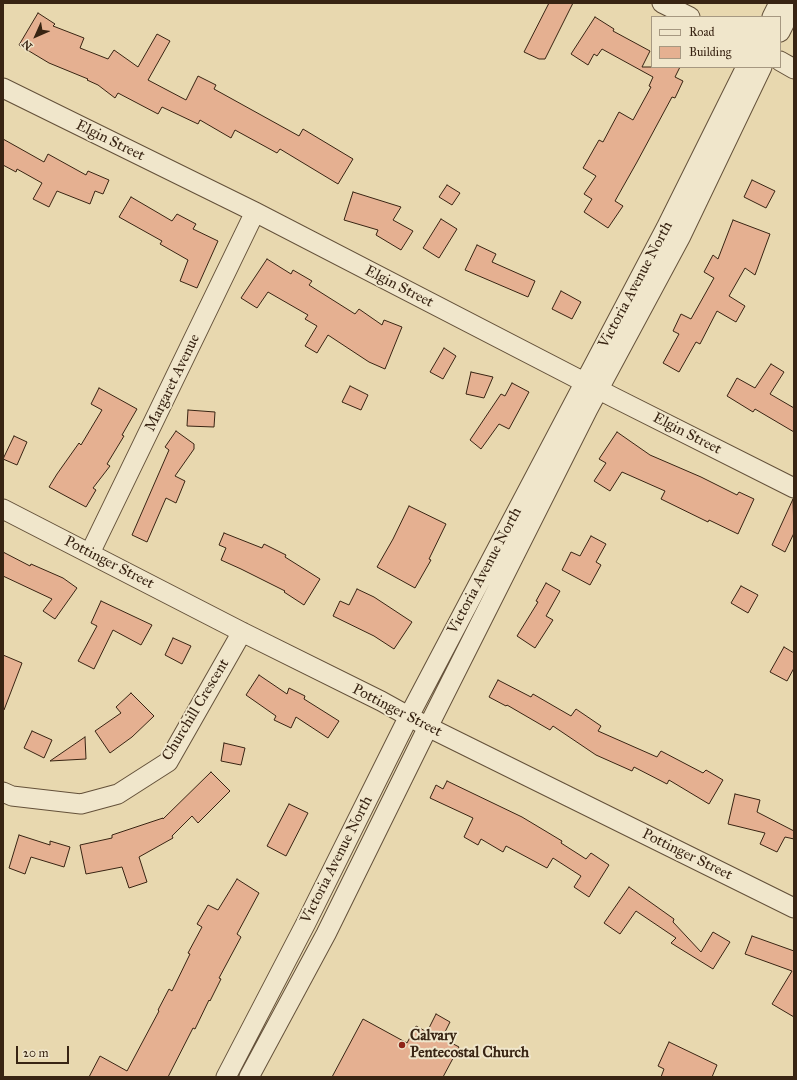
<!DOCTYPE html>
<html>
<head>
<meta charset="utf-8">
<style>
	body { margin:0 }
	#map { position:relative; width:797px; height:1080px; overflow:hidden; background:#e8d8af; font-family:"IM FELL Great Primer",serif }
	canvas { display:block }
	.frame { position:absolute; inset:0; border:4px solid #382413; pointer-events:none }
	.legend { position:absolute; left:651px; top:16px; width:130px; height:52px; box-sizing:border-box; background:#f0e6cb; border:1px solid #a69881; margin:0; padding:5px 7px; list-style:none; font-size:12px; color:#382413 }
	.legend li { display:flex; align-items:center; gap:8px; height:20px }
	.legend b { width:20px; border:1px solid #a69881 }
	.north { position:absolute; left:16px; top:16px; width:40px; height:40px; -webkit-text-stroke:3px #f0e6cb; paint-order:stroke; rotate:225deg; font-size:11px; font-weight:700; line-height:16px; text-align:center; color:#382413 }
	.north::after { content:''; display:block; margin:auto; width:14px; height:18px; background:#382413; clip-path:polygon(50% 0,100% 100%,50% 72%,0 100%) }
	.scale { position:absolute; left:16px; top:1046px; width:53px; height:18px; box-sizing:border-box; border:2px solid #382413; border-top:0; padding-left:5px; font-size:12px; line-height:14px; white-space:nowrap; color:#382413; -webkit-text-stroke:3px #f0e6cb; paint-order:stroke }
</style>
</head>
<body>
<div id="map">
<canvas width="797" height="1080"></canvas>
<div class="frame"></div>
<ul class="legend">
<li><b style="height:5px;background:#f0e6cb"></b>Road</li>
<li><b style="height:11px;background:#e5b091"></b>Building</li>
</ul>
<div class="north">N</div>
<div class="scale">20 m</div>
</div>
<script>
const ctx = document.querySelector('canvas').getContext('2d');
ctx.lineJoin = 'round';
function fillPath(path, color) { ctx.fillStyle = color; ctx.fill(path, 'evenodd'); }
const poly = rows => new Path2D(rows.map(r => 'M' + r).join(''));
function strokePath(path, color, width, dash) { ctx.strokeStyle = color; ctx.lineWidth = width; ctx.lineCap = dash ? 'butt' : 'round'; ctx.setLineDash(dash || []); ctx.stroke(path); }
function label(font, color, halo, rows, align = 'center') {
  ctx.font = font + ' "IM FELL Great Primer",serif'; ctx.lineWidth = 4; ctx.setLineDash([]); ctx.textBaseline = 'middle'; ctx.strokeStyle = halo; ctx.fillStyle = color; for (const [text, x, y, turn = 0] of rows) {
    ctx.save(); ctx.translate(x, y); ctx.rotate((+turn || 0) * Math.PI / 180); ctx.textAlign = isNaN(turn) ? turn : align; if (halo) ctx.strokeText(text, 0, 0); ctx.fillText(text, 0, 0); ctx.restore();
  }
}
const building = poly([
	[549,3,573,3,545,59,539,59,524,52,549,3],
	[38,13,55,24,53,26,84,38,80,48,108,59,114,50,138,67,157,34,170,41,148,80,186,100,198,76,216,85,214,89,299,136,303,129,353,159,338,184,280,149,277,153,235,130,231,138,200,120,198,124,162,107,158,114,118,93,115,98,98,85,87,80,88,79,49,63,19,45,38,13],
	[595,17,614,29,613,31,650,51,642,67,680,67,675,77,683,81,675,98,672,97,637,162,615,201,623,206,608,228,584,212,592,199,584,194,596,176,583,168,599,140,603,142,619,112,633,120,651,87,649,86,653,77,602,49,597,56,594,54,588,65,571,54,595,17],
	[3,139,44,162,48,154,86,175,88,171,109,180,103,194,95,191,90,204,57,191,49,207,33,199,42,183,17,169,16,172,3,165,3,139],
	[752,180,775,191,766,208,744,197,752,180],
	[447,185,460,193,452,205,439,197,447,185],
	[353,192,401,207,393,220,413,231,401,250,376,235,378,230,344,220,353,192],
	[131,197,172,221,177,214,196,224,193,229,218,241,197,288,180,281,188,260,160,244,162,241,119,217,131,197],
	[441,219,457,229,439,258,423,248,441,219],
	[733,220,770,234,755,275,745,268,729,296,745,306,736,322,717,311,700,344,696,342,679,372,663,363,679,334,673,331,681,314,691,319,714,278,704,272,713,255,718,259,733,220],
	[477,245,496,254,492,262,535,281,528,297,465,270,477,245],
	[267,259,291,274,293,270,312,281,309,285,355,314,359,309,382,325,384,320,402,327,385,369,369,362,328,335,317,353,305,346,317,326,305,319,308,315,268,292,257,308,241,298,267,259],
	[561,291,581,302,572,319,552,309,561,291],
	[444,348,456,356,443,379,430,372,444,348],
	[771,364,784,372,770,394,794,408,794,432,755,409,753,412,727,396,737,378,755,388,771,364],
	[471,372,493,377,484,398,466,394,471,372],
	[512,383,529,392,509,429,499,424,481,449,470,440,501,394,505,396,512,383],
	[350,386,368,395,361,410,342,402,350,386],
	[99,388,137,409,122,435,124,436,107,464,110,466,93,488,96,490,86,507,49,487,57,474,79,443,81,445,102,410,91,404,99,388],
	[188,410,215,412,214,427,187,426,188,410],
	[176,431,194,444,194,449,175,476,185,481,176,503,166,498,147,542,132,535,169,450,165,447,176,431],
	[617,432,650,455,701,477,737,495,739,492,754,499,738,534,709,520,708,522,661,499,665,491,622,472,610,491,594,481,606,463,599,459,617,432],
	[14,436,27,442,17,465,3,459,14,436],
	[793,499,794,533,785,552,772,545,793,499],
	[409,506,446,524,429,559,431,560,415,588,377,567,393,539,409,506],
	[224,533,262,548,264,544,286,555,285,557,320,579,304,605,284,592,285,591,241,569,221,560,226,548,219,545,224,533],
	[591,536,606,544,596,562,601,565,590,585,562,570,571,552,580,556,591,536],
	[3,552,30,566,31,564,63,578,77,588,55,619,43,611,52,599,3,576,3,552],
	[546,583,560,591,546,616,553,620,535,648,517,636,538,602,536,601,546,583],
	[741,586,758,595,748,613,731,603,741,586],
	[357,589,374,597,412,622,394,649,374,636,333,616,340,601,349,605,357,589],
	[101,601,152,625,141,645,113,630,94,669,78,661,97,626,91,623,101,601],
	[173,638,191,646,182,664,165,655,173,638],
	[784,647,794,653,794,668,787,681,770,672,784,647],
	[3,655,22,663,4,710,3,710,3,655],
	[259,675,287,694,289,688,305,696,304,699,339,721,328,738,296,717,291,728,274,720,276,716,246,695,259,675],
	[498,680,531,697,533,694,571,716,576,709,601,726,598,731,657,757,661,751,703,773,706,770,723,780,709,804,669,780,667,784,634,767,632,771,596,755,553,726,550,730,507,705,506,706,489,697,498,680],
	[131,693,154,716,132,737,110,753,95,731,121,713,116,707,131,693],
	[32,731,52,740,44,758,24,748,32,731],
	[85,737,86,759,50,761,85,737],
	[224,743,245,748,241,765,221,761,224,743],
	[211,772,230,791,198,823,192,816,172,836,173,838,139,857,147,882,129,888,122,867,86,874,80,845,112,838,112,835,163,818,163,819,211,772],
	[447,781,522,817,562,841,561,843,586,859,591,853,609,865,589,897,574,887,581,876,553,858,547,868,506,846,503,852,481,839,478,845,464,837,473,818,430,798,436,785,443,789,447,781],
	[735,794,760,800,757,812,794,831,794,839,785,837,777,852,760,844,765,833,728,824,735,794],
	[289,804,308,813,286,856,267,846,289,804],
	[19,835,50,845,50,841,70,847,64,867,31,857,25,874,9,868,19,835],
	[237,879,259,893,237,934,241,937,219,978,221,979,210,1001,209,1000,195,1029,193,1028,168,1077,89,1077,100,1056,127,1071,159,1011,158,1010,169,989,172,991,190,954,188,953,202,927,197,924,208,905,218,910,237,879],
	[629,887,674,919,673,922,701,952,713,932,730,942,713,969,671,943,676,938,636,911,620,934,604,923,629,887],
	[752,936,794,951,794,1017,772,1004,792,971,745,954,752,936],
	[436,1014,450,1022,442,1038,459,1047,443,1077,332,1077,363,1019,407,1043,416,1026,427,1032,436,1014],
	[669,1042,717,1065,712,1077,661,1077,664,1069,658,1066,669,1042]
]);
fillPath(building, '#e5b091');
strokePath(building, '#382413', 1);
const street = poly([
	[662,3,690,17],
	[772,17,779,3],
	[780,32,794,4],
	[780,61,794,69],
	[3,88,255,212,613,397,794,488],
	[3,509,242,632,381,701,428,727,794,908],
	[90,553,255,212],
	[3,792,12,796,81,804,118,794,168,762,242,632],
	[226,1077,306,923,409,716,666,228,746,67],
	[249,1077,326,934,428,727,588,409,681,236,762,67]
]);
strokePath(street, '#64513a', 21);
strokePath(street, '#f0e6cb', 19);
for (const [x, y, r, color] of [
	[402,1045,4,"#8f2418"]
]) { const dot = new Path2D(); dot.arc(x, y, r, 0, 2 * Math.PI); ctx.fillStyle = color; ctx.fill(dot); strokePath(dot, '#f0e6cb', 1.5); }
label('15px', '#382413', '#f0e6cb', [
	["Elgin Street",110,141,26],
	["Victoria Avenue North",636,285,-62],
	["Elgin Street",399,287,27],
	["Margaret Avenue",173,383,-64],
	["Elgin Street",687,434,27],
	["Pottinger Street",109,563,27],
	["Victoria Avenue North",485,571,-62],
	["Churchill Crescent",196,710,-59],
	["Pottinger Street",397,711,27],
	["Pottinger Street",687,855,26],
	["Victoria Avenue North",337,860,-63]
]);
label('bold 15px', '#382413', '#f0e6cb', [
	["Calvary",410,1036],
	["Pentecostal Church",410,1053]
], 'left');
</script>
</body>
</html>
